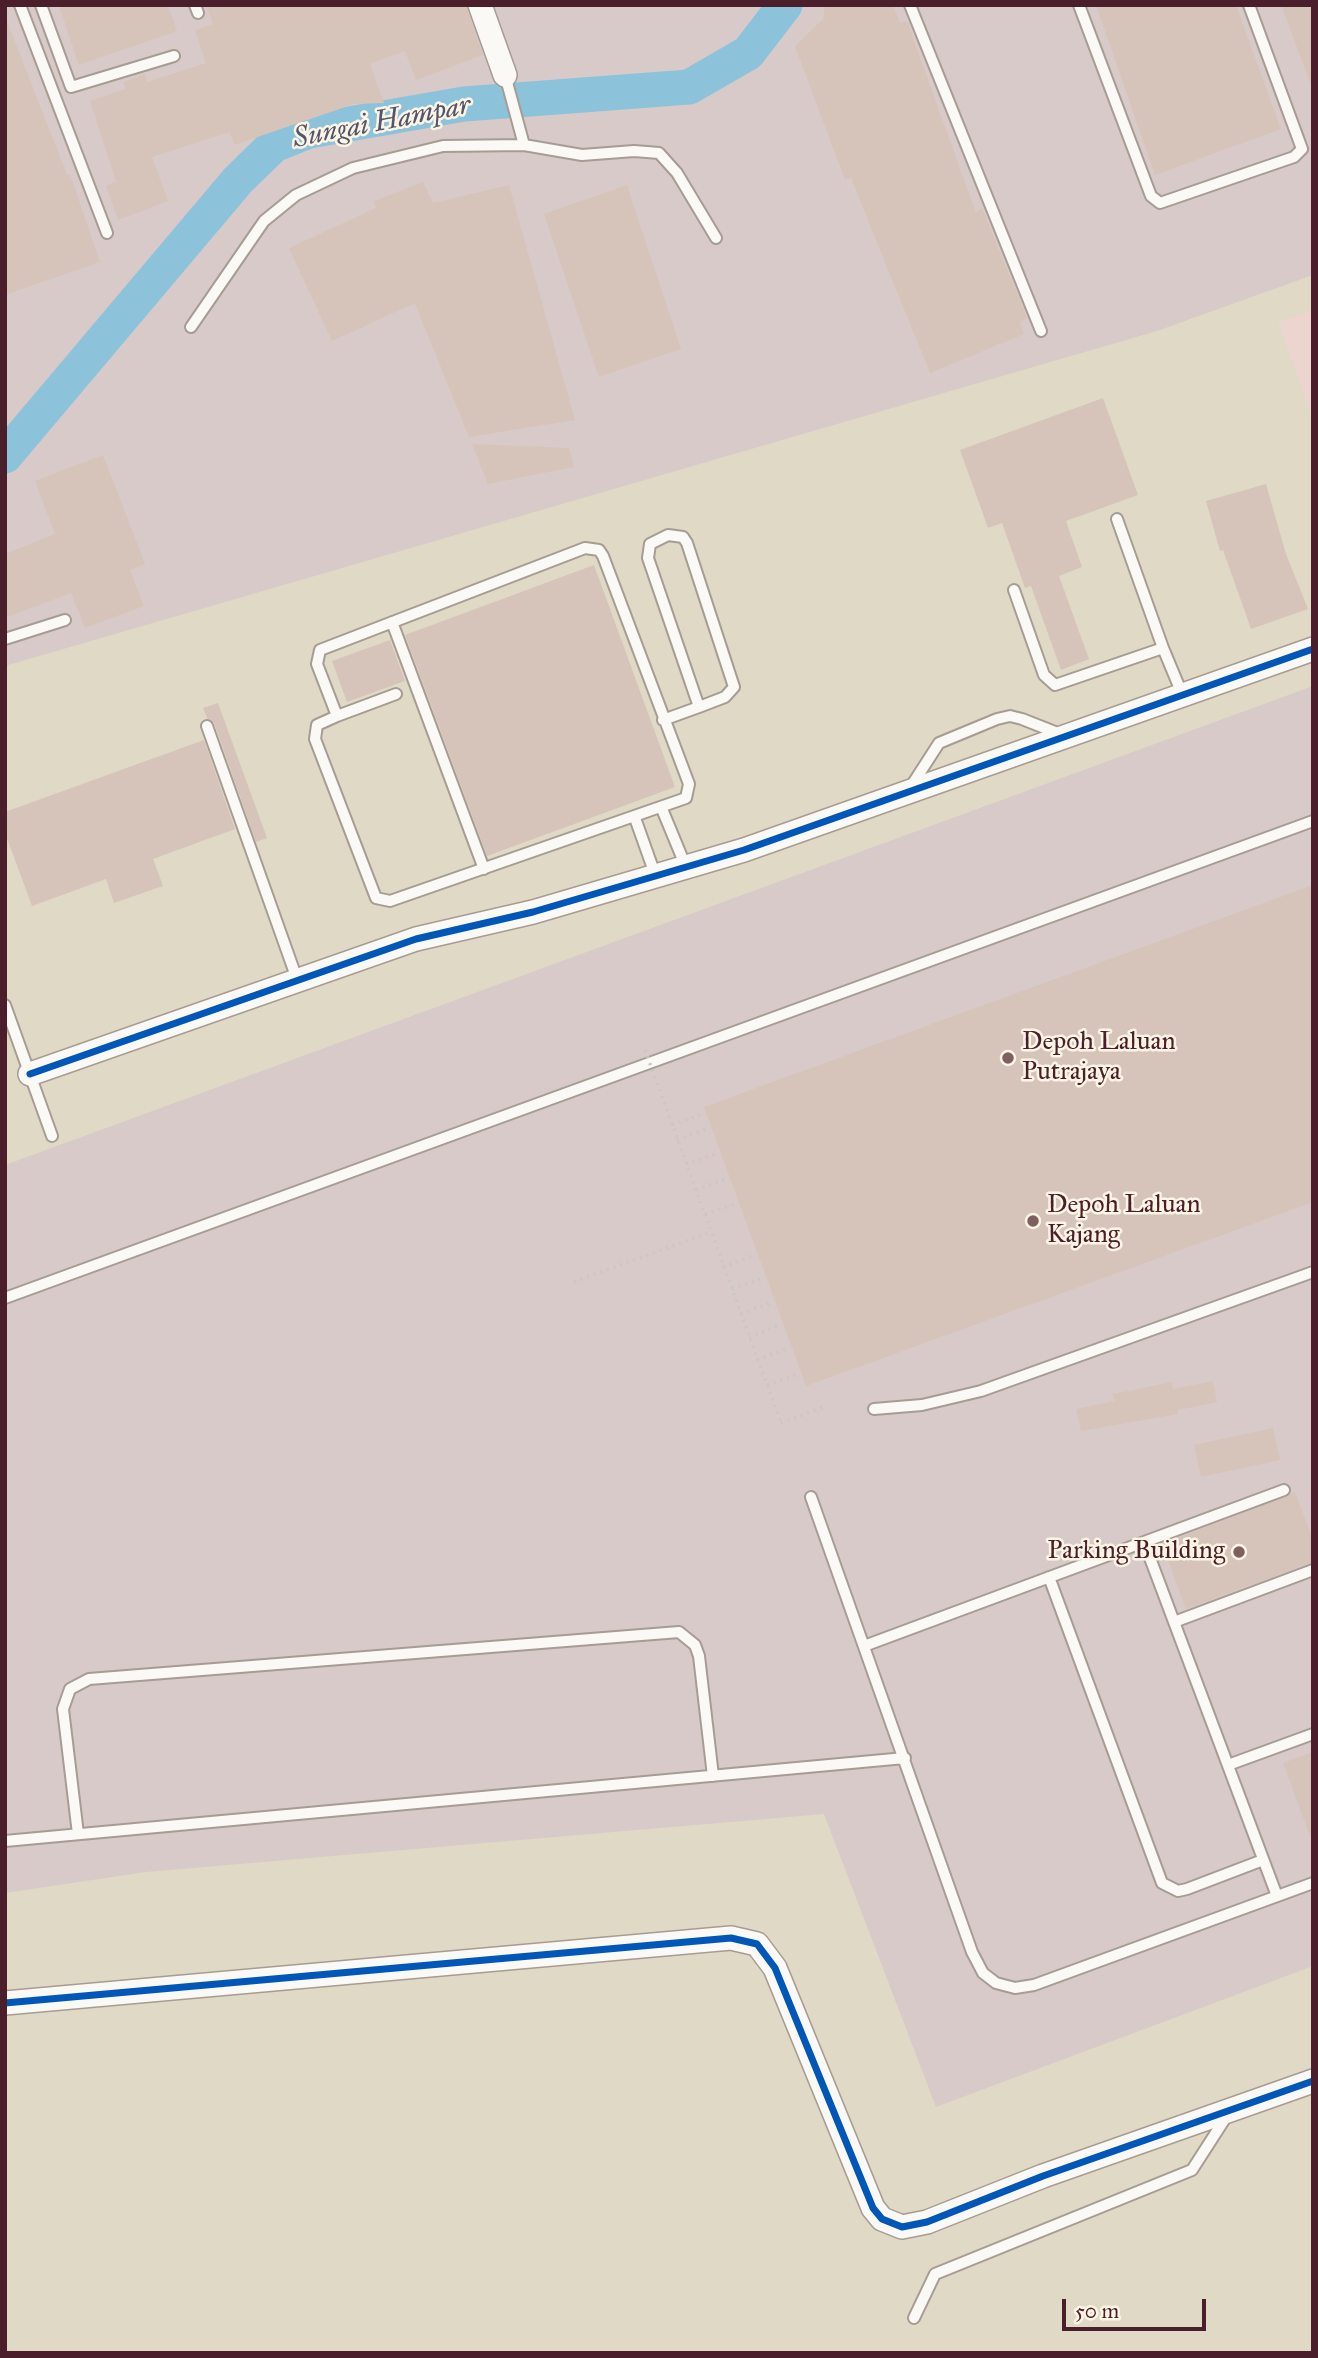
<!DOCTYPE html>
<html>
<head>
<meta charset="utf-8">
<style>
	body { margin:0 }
	#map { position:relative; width:1318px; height:2358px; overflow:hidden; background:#e0d9c6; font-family:"IM FELL Great Primer",serif }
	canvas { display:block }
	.frame { position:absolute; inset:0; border:7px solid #4a1f2b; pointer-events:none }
	.scale { position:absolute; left:1062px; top:2299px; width:144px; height:32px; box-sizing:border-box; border:4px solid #4a1f2b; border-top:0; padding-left:9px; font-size:21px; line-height:24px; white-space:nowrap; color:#4a1f2b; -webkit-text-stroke:5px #fcf5e5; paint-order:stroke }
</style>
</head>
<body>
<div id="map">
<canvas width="1318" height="2358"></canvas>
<div class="frame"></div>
<div class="scale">50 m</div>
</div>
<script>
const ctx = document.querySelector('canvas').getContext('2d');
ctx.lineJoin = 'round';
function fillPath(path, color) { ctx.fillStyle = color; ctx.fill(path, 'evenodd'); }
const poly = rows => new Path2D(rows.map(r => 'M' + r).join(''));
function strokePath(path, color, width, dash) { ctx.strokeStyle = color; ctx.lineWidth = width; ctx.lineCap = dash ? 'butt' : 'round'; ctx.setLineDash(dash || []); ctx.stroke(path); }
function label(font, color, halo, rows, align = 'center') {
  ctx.font = font + ' "IM FELL Great Primer",serif'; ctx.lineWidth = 5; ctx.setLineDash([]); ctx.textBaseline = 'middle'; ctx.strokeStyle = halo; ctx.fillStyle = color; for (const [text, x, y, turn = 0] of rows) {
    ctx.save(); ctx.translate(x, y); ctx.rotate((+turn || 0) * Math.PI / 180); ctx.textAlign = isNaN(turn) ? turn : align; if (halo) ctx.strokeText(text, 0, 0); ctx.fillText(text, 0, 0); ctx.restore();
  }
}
fillPath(poly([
	[1313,310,1313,419,1278,322]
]), '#ecd4cf');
fillPath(poly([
	[5,5,1313,5,1313,275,1157,331,5,666],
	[1313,686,1313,1966,936,2107,824,1814,146,1872,5,1893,5,1165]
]), '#d8cac8');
strokePath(poly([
	[5,456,238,180,274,145,309,131,464,104,689,87,748,53,785,5]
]), '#8cc3da', 35);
fillPath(poly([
	[68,5,168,5,177,31,79,65,60,8],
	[206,5,466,5,483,55,416,80,405,51,370,64,384,103,354,104,234,145,230,132,152,157,168,201,118,220,106,186,116,182,90,101,126,89,123,82,145,74,147,82,206,63,195,30,213,24],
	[825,5,893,5,900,23,907,21,976,213,982,208,1026,315,1027,318,1020,322,1024,334,930,373,851,178,845,180,795,46,823,19],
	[1096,5,1236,5,1281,129,1155,175],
	[1281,5,1313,5,1313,85,1311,85],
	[5,16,67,175,70,174,100,262,5,295],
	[423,182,433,203,509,185,575,420,469,437,415,303,332,341,289,248,376,208,374,201],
	[627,185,681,349,599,377,544,214],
	[1103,398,1138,495,1066,521,1082,567,1059,576,1089,659,1061,670,1031,586,1025,588,1002,523,988,528,960,450],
	[472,444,569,448,574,467,488,484],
	[103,455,145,564,130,570,144,606,85,628,71,593,5,618,5,554,55,534,35,481],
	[1266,484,1286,554,1308,609,1251,629,1223,550,1220,551,1206,501],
	[594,565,675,787,487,856,405,635],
	[390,640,405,681,347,702,332,661],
	[218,703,267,838,256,842,214,723,207,718,203,708],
	[204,740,235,829,153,859,163,886,114,903,106,879,32,906,5,833,5,812],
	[1313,885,1313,1202,806,1386,704,1107],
	[1213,1381,1217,1402,1178,1410,1178,1414,1081,1431,1076,1409,1115,1401,1113,1394,1172,1382,1173,1389],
	[1273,1428,1280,1460,1201,1477,1194,1445],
	[1295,1492,1313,1540,1313,1562,1186,1609,1162,1544],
	[1313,1752,1313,1838,1311,1838,1283,1763]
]), '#d6c4bb');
const service = poly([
	[20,5,107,233],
	[41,5,71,87,174,56],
	[195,5,198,13],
	[910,5,1041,331],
	[1079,5,1151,196,1160,203,1294,157,1302,149,1249,5],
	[505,75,524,145,582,155,634,151,659,153,677,173,716,238],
	[191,327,264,221,296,195,353,168,443,146,524,145],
	[585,548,599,550,603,556,689,784,686,798,390,901,376,898,315,739,317,725,337,716,317,664,320,650,585,548],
	[1014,590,1044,675,1055,685,1163,648,1117,519],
	[392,622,484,869],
	[5,639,65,620],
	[1163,648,1183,696],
	[337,716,396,694],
	[663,720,699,707,725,697,734,687,687,543,683,537,668,535,650,544,648,558,699,707],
	[207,726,297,979],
	[910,788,939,743,997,719,1010,716,1022,719,1060,734],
	[662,809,686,867],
	[635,818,656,877],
	[5,1005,52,1136],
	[5,1298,1313,821],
	[874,1409,922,1405,981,1391,1313,1272],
	[811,1497,972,1952,983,1973,996,1983,1015,1988,1034,1985,1313,1883],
	[1144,1542,1277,1896],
	[1049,1577,1162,1883,1178,1891,1187,1889,1263,1860],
	[1174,1622,1313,1570],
	[864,1646,1284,1490],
	[1228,1765,1313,1734],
	[78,1834,63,1709,70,1689,89,1679,679,1632,695,1645,699,1656,713,1776],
	[5,1841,905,1758],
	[914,2318,935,2274,1192,2170,1228,2114]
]);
const minor = poly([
	[480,5,505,75],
	[30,1074,416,939,533,912,744,850,1313,649],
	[5,2003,731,1938,757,1944,775,1968,873,2208,882,2219,902,2227,927,2222,1043,2176,1313,2081]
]);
strokePath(service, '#a69c93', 14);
strokePath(minor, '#a69c93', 26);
strokePath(poly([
	[672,1125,705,1113],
	[677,1140,710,1128],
	[686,1164,719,1153],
	[696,1190,728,1178],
	[705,1214,738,1203],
	[723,1267,755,1255],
	[574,1282,711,1232],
	[732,1289,761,1279],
	[741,1314,773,1302],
	[749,1337,781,1325],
	[757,1360,790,1347],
	[767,1385,799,1374],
	[781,1423,823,1407]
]), '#ccc7c4', 3.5, [2, 5]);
strokePath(service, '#faf9f6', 10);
strokePath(minor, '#faf9f6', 23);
strokePath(poly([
	[645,1050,781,1423]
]), '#ccc7c4', 3.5, [2, 5]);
strokePath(poly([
	[30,1074,416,939,533,912,744,850,1313,649],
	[5,2003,731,1938,757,1944,775,1968,873,2208,882,2219,902,2227,927,2222,1043,2176,1313,2081]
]), '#0057b8', 7);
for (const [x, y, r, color] of [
	[1008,1058,7,"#7e6061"],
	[1033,1221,7,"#7e6061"],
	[1239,1552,7,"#7e6061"]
]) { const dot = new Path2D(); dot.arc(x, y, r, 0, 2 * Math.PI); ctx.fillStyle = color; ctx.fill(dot); strokePath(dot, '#fcf5e5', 2.5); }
label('26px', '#4a1f2b', '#fcf5e5', [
	["Depoh Laluan",1022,1043],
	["Putrajaya",1022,1073],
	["Depoh Laluan",1047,1206],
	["Kajang",1047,1236],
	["Parking Building",1225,1552,"right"]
], 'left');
label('italic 28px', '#54556b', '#fcf5e5', [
	["Sungai Hampar",382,123,-11]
]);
</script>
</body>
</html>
